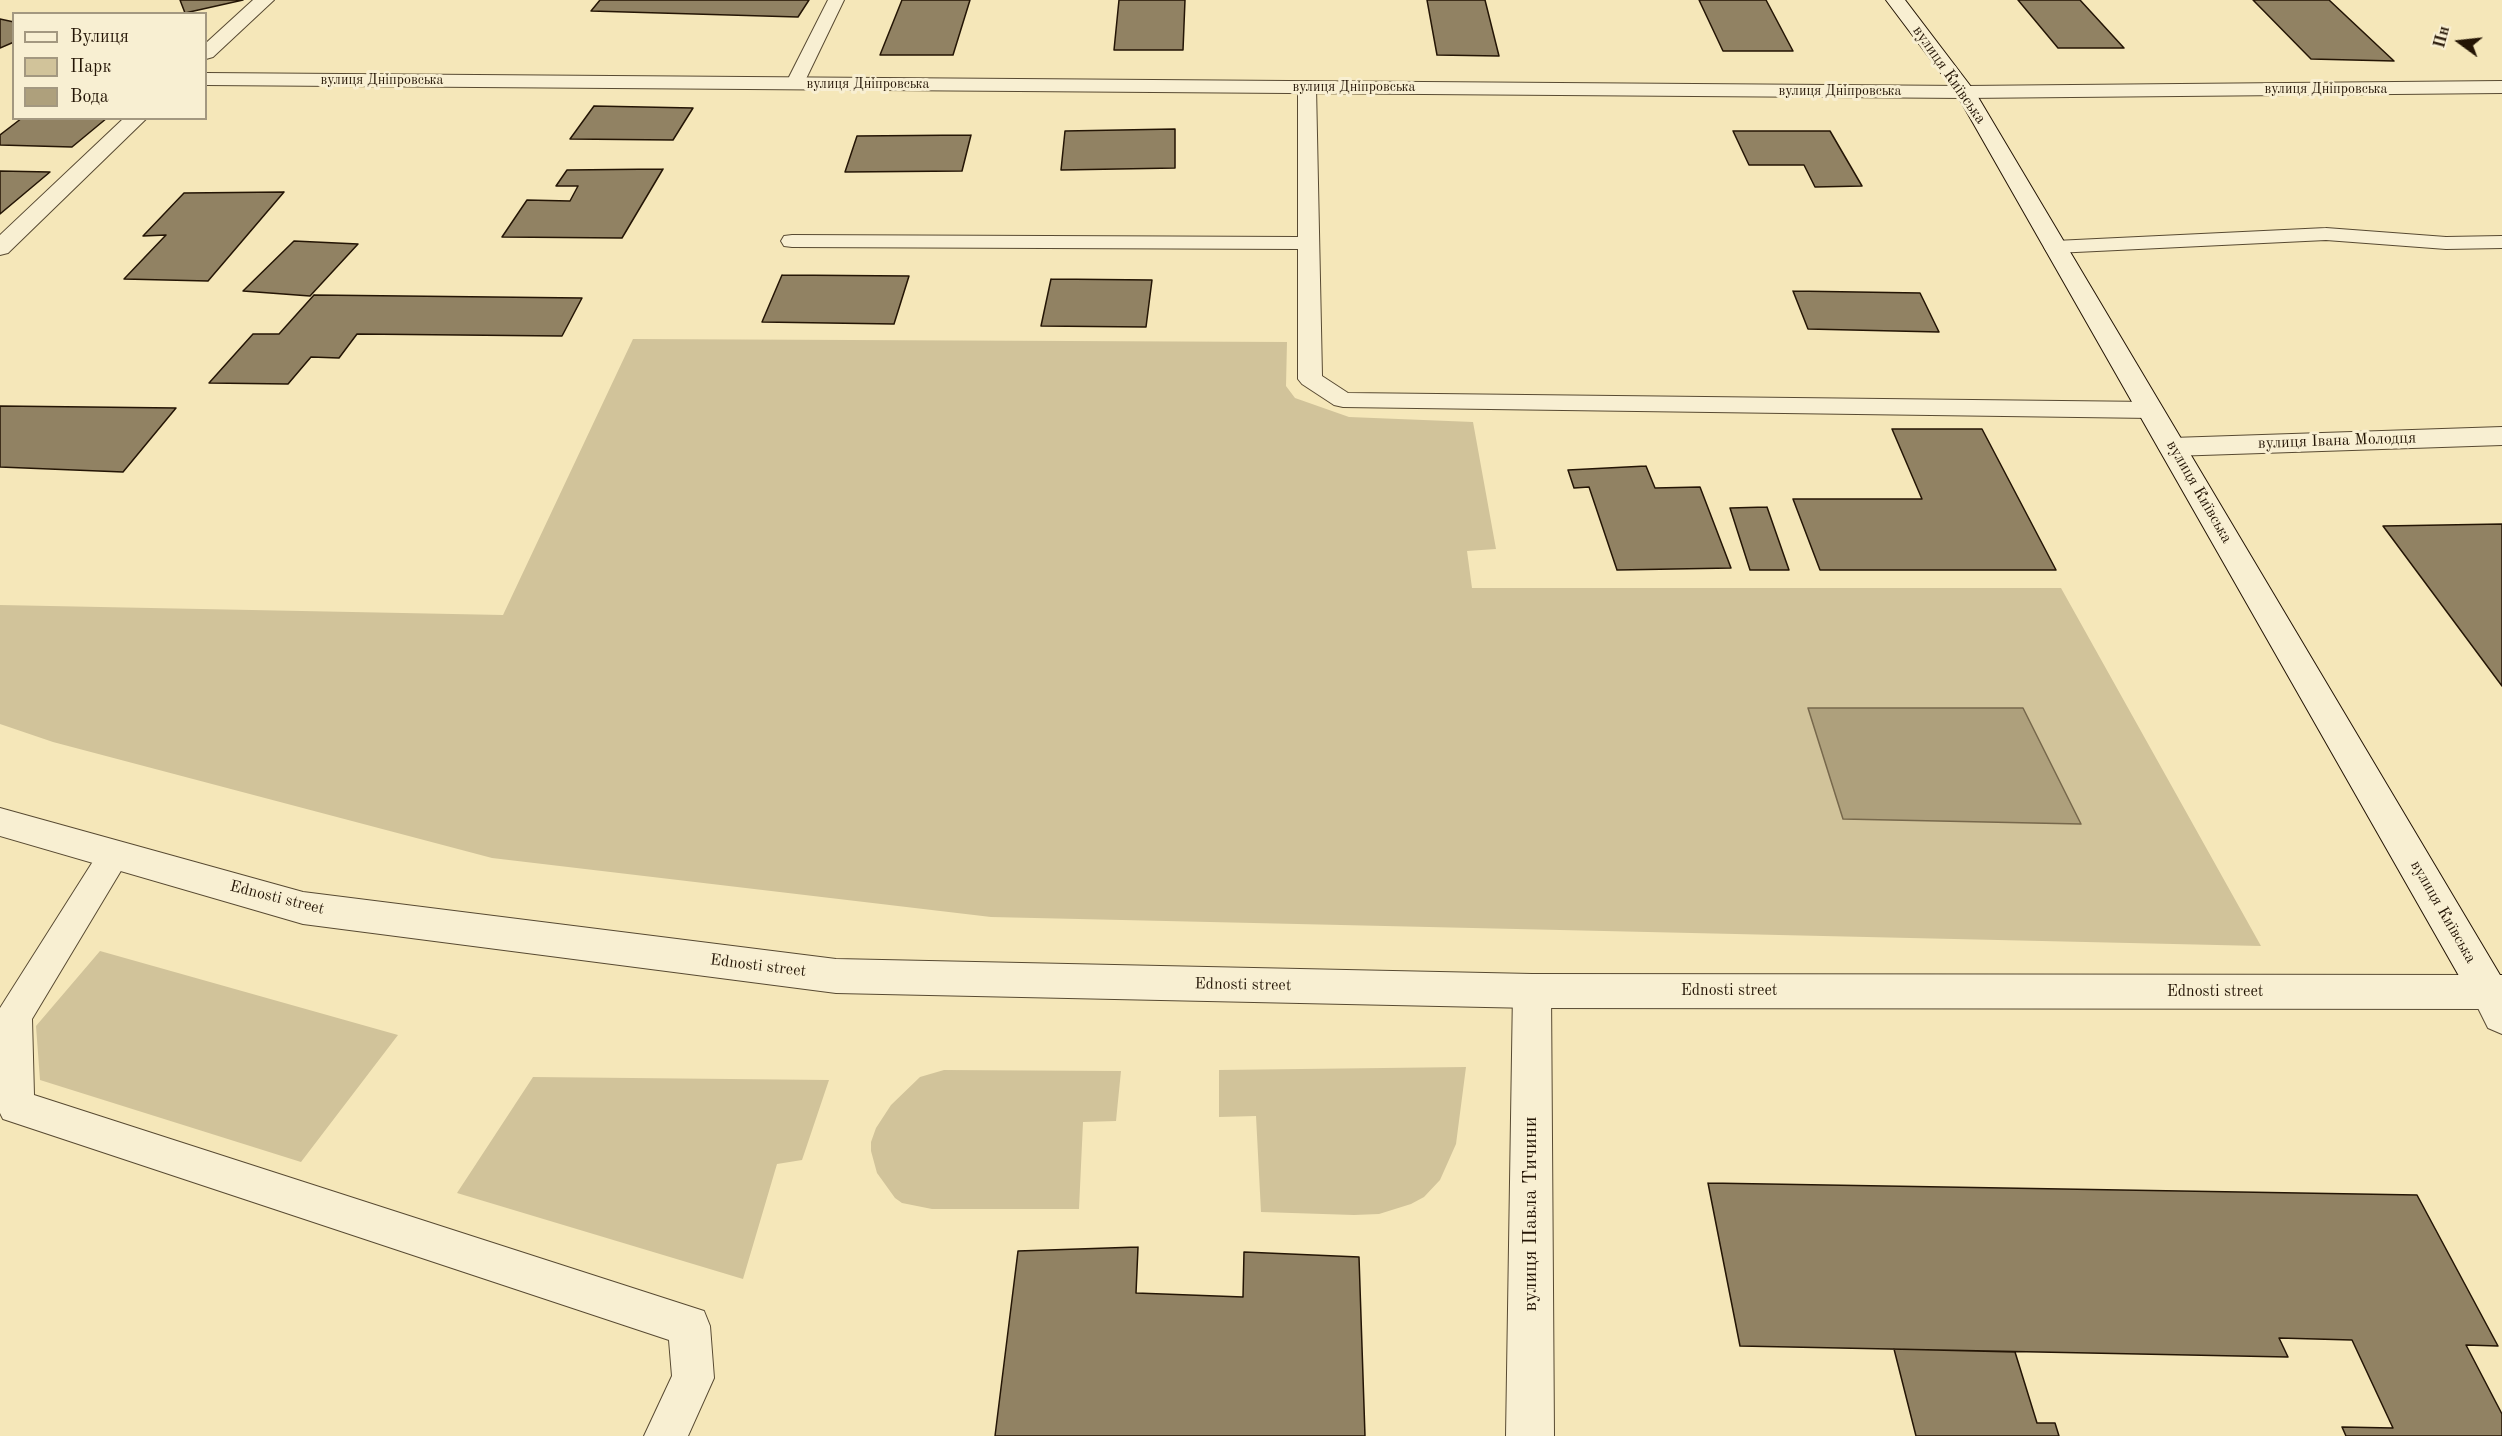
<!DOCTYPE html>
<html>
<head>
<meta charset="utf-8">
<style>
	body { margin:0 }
	#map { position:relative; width:2502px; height:1436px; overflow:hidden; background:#f5e7b9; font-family:"Old Standard TT",serif }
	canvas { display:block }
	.legend { position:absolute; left:12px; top:12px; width:195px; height:108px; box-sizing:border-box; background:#f8efd2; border:2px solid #a39880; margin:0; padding:8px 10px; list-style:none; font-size:18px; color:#241505 }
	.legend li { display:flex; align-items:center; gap:12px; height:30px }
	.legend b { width:30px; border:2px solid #a39880 }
	.north { position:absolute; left:2430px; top:12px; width:60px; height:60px; -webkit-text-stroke:4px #f8efd2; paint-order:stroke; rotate:285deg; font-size:16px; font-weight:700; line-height:24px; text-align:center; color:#241505 }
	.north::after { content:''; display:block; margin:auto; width:21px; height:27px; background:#241505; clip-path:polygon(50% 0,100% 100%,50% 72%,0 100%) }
</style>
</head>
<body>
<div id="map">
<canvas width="2502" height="1436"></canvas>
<ul class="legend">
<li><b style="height:8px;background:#f8efd2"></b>Вулиця</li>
<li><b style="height:16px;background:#d1c39a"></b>Парк</li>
<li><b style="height:16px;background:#aea07c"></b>Вода</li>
</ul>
<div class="north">Пн</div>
</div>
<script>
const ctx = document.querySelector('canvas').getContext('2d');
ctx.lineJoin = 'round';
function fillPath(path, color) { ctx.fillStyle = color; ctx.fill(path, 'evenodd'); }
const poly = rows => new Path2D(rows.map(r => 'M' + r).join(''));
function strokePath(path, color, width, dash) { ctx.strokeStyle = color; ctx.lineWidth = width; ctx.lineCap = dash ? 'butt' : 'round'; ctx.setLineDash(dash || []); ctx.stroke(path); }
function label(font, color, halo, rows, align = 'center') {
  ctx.font = font + ' "Old Standard TT",serif'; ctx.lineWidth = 6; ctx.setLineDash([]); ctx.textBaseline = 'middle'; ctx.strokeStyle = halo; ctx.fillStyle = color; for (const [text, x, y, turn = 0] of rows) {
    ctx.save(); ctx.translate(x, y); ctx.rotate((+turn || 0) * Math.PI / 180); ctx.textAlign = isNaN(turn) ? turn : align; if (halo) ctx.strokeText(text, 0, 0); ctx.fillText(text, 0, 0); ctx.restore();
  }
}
fillPath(poly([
	[633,339,1287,342,1286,386,1295,398,1349,417,1473,422,1496,549,1467,551,1472,588,2061,588,2261,946,991,917,492,858,53,742,0,724,0,605,503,615],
	[100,951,398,1035,301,1162,40,1080,36,1026],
	[1466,1067,1456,1144,1440,1180,1424,1197,1411,1204,1379,1214,1354,1215,1261,1212,1256,1116,1219,1117,1219,1070],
	[944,1070,1121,1071,1116,1121,1083,1122,1079,1209,932,1209,902,1203,895,1198,877,1173,871,1151,871,1142,876,1128,891,1105,920,1077],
	[533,1077,829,1080,802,1160,777,1164,743,1279,457,1193]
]), '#d1c39a');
const water = poly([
	[1808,708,2023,708,2081,824,1843,819,1808,708]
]);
fillPath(water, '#aea07c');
strokePath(water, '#77684c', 1.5);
const building = poly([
	[180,0,243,0,185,13,180,0],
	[600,0,809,0,798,17,591,11,600,0],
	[902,0,970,0,953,55,880,55,902,0],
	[1119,0,1185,0,1183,50,1114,50,1119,0],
	[1427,0,1485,0,1499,56,1437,55,1427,0],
	[1699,0,1766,0,1793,51,1723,51,1699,0],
	[2018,0,2080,0,2124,48,2058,48,2018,0],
	[2253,0,2329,0,2394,61,2311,59,2253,0],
	[0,19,14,22,14,42,0,48,0,19],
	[594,106,693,108,673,140,570,139,594,106],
	[22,118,107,118,72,147,0,145,0,135,22,118],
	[1175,129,1175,168,1061,170,1065,131,1175,129],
	[1733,131,1830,131,1862,186,1815,187,1804,165,1749,165,1733,131],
	[971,135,962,171,845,172,857,136,971,135],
	[663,169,622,238,502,237,527,200,570,201,578,186,556,186,567,170,663,169],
	[0,171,50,172,0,214,0,171],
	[284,192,208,281,124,279,166,235,143,236,184,193,284,192],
	[294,241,358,244,310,296,243,291,294,241],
	[782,275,909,276,894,324,762,322,782,275],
	[1051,279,1152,280,1146,327,1041,326,1051,279],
	[1793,291,1920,293,1939,332,1808,329,1793,291],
	[314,295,582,298,562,336,357,334,339,358,311,357,288,384,209,383,253,334,279,334,314,295],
	[0,406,176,408,123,472,0,467,0,406],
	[1892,429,1982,429,2056,570,1820,570,1793,499,1922,499,1892,429],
	[1646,466,1655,488,1700,487,1731,568,1617,570,1589,487,1574,488,1568,470,1646,466],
	[1767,507,1789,570,1750,570,1730,508,1767,507],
	[2502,524,2502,686,2383,526,2502,524],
	[1708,1183,2417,1195,2498,1346,2466,1345,2502,1414,2502,1436,2346,1436,2342,1427,2393,1428,2352,1340,2279,1338,2288,1357,1740,1346,1708,1183],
	[1138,1247,1136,1293,1243,1297,1244,1252,1359,1257,1365,1436,995,1436,1018,1251,1138,1247],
	[1894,1349,2015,1352,2037,1423,2055,1423,2059,1436,1916,1436,1894,1349]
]);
fillPath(building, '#918263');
strokePath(building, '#241505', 1.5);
const service = poly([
	[828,0,844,0,804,83,802,87,788,87,786,83,828,0],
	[1307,81,1314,83,1316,87,1322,376,1348,393,2151,402,2160,405,2163,410,2160,415,2151,418,1343,407,1334,405,1302,384,1298,379,1298,249,792,247,784,246,781,241,784,236,792,235,1298,237,1298,87,1300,83,1307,81],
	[2326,228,2446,237,2502,236,2502,248,2446,249,2326,240,2055,253,2047,252,2044,247,2047,242,2055,241,2326,228],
	[115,841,126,844,131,854,32,1019,34,1095,704,1311,710,1326,714,1378,688,1436,644,1436,672,1376,669,1340,3,1119,0,1113,0,1008,104,844,115,841]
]);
const minor = poly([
	[253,0,274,0,213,57,206,59,206,43,253,0],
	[206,73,1965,86,2502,81,2502,93,1965,98,206,85,206,73],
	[124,118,147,118,8,253,0,255,0,235,124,118],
	[2502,427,2502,445,2172,456,2162,453,2158,447,2162,441,2172,438,2502,427],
	[1532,974,1546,979,1551,991,1554,1436,1506,1436,1513,991,1518,979,1532,974],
	[2489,975,2502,980,2502,1034,2488,1028,2470,992,2475,980,2489,975]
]);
const tertiary = poly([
	[0,808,303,892,836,959,1532,974,2489,975,2502,980,2502,1004,2489,1009,1532,1008,836,993,303,924,0,836,0,808]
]);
const secondary = poly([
	[1886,0,1905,0,1975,92,2500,975,2502,975,2502,1009,2489,1009,2475,1004,1956,93,1886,0]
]);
strokePath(service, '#584a32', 2);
strokePath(minor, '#584a32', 2);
strokePath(tertiary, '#584a32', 2);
strokePath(secondary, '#241505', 2);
fillPath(service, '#f8efd2');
fillPath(minor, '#f8efd2');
fillPath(tertiary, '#f8efd2');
fillPath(secondary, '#f8efd2');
label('14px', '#241505', '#f8efd2', [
	["вулиця Дніпровська",382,80],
	["вулиця Дніпровська",868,84],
	["вулиця Дніпровська",1354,87],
	["вулиця Дніпровська",2326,89],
	["вулиця Дніпровська",1840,91]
]);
label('16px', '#241505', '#f8efd2', [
	["вулиця Київська",1949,75,55],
	["вулиця Івана Молодця",2337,441,-2],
	["вулиця Київська",2199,492,60],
	["Ednosti street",277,898,14],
	["вулиця Київська",2443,912,60],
	["Ednosti street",758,966,7],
	["Ednosti street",1243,985,1],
	["Ednosti street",1729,991],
	["Ednosti street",2215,992]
]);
label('20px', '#241505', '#f8efd2', [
	["вулиця Павла Тичини",1531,1214,-90]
]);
</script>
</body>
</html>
